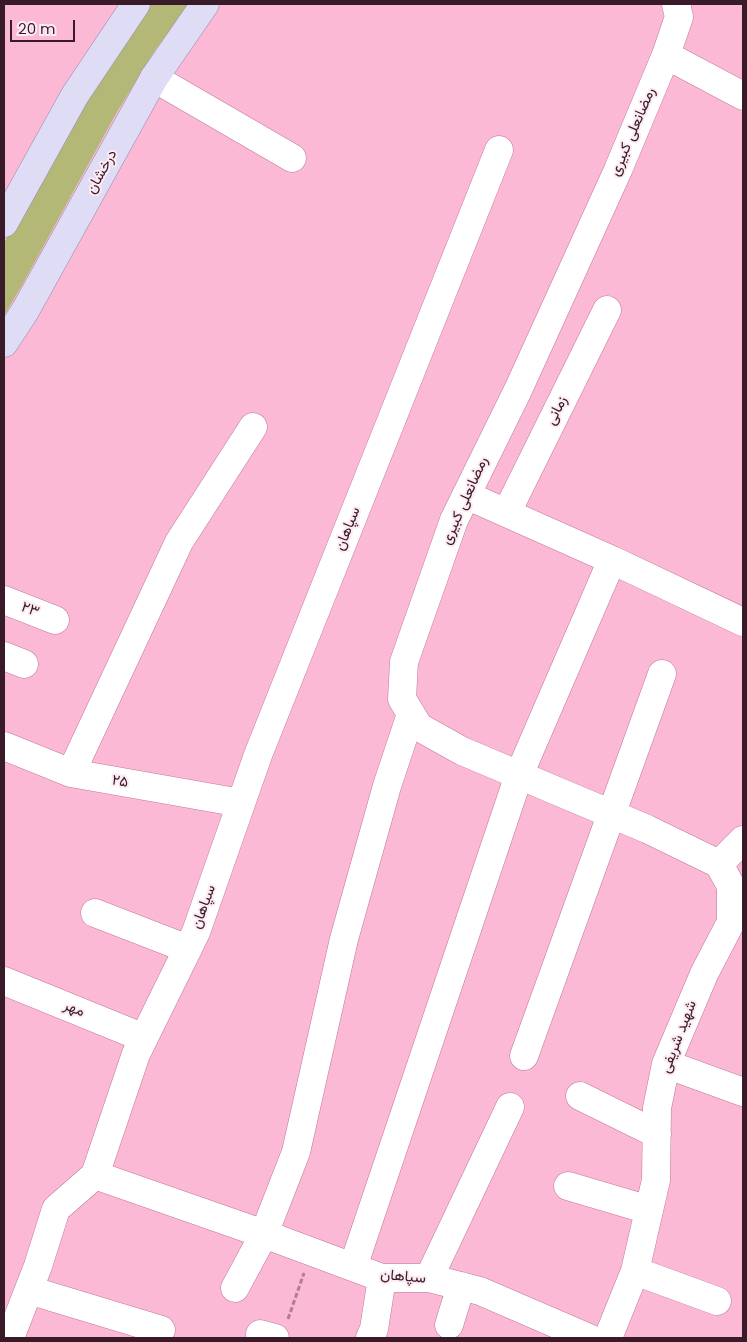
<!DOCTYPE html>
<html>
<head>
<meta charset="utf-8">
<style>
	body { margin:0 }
	#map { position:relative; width:747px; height:1342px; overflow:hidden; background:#fbb9d6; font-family:Poppins,sans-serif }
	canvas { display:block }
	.frame { position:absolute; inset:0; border:5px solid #391a29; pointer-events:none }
	.scale { position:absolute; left:10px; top:20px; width:65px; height:22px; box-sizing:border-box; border:2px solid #391a29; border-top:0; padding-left:6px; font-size:15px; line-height:18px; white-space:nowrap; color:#391a29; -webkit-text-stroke:4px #fcebf2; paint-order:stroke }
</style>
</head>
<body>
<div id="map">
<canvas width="747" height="1342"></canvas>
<div class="frame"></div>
<div class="scale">20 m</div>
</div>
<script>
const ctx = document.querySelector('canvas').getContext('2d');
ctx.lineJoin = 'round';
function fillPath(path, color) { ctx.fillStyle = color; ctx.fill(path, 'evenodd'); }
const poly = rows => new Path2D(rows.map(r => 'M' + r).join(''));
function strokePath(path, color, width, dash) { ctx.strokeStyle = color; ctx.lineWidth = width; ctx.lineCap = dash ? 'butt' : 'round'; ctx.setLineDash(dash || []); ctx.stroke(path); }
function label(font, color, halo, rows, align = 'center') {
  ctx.font = font + ' Poppins,Vazirmatn,sans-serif'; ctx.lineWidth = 4; ctx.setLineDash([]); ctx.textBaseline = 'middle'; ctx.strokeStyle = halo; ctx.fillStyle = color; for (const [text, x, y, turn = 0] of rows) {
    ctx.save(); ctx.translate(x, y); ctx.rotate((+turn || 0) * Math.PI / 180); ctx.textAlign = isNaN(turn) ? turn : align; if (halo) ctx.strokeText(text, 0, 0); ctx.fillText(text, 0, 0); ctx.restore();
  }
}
fillPath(poly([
	[149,4,190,4,155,50,117,112,22,285,4,316,4,243,53,158,137,21]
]), '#b4b876');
const minor = poly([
	[676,4,679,17,666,55,618,170,518,390,454,520,404,662,402,699,419,727,462,751,647,829,719,864],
	[666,55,743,96],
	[154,78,292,158],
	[466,495,612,560,743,622],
	[507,512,607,310],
	[4,600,55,620],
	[4,656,24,664],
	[4,746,71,773,241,803],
	[71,773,179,542,253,427],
	[95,913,188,949],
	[4,981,144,1038],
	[524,1056,662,674],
	[666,1064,743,1092],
	[580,1096,657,1134],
	[95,1175,264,1234,382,1278,429,1278,480,1291,589,1338],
	[568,1186,649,1210],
	[353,1267,519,775,612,560],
	[635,1271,717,1301],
	[429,1278,510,1107],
	[235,1288,264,1234,296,1152,344,939,387,786,411,714],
	[29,1290,161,1330],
	[449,1325,461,1286],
	[260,1334,275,1338],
	[10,1338,38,1266,56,1209,95,1175,136,1054,196,932,258,755,499,150],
	[370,1338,374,1329,382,1278],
	[608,1338,635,1271,656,1180,657,1108,666,1064,704,974,731,922,731,886,719,864,743,840]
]);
const major = poly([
	[4,223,75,95,136,4],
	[4,343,25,311,154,78,205,4]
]);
strokePath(minor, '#c27699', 29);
strokePath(major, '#9788aa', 29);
strokePath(poly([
	[288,1319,304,1273]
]), '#b27d95', 3, [5, 2.5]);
strokePath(minor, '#fff', 28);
strokePath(major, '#dfdcf6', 28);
label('15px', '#391a29', '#fcebf2', [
	["رمضانعلی کبیری",633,132,-67],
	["درخشان",102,172,-61],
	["زمانی",557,411,-64],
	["رمضانعلی کبیری",465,501,-66],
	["سپاهان",348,529,-68],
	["۲۳",30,610,22],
	["۲۵",120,782,10],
	["سپاهان",204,907,-70],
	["مهر",74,1009,22],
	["شهید شریفی",679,1037,-69],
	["سپاهان",403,1277,5]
]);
</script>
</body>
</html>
